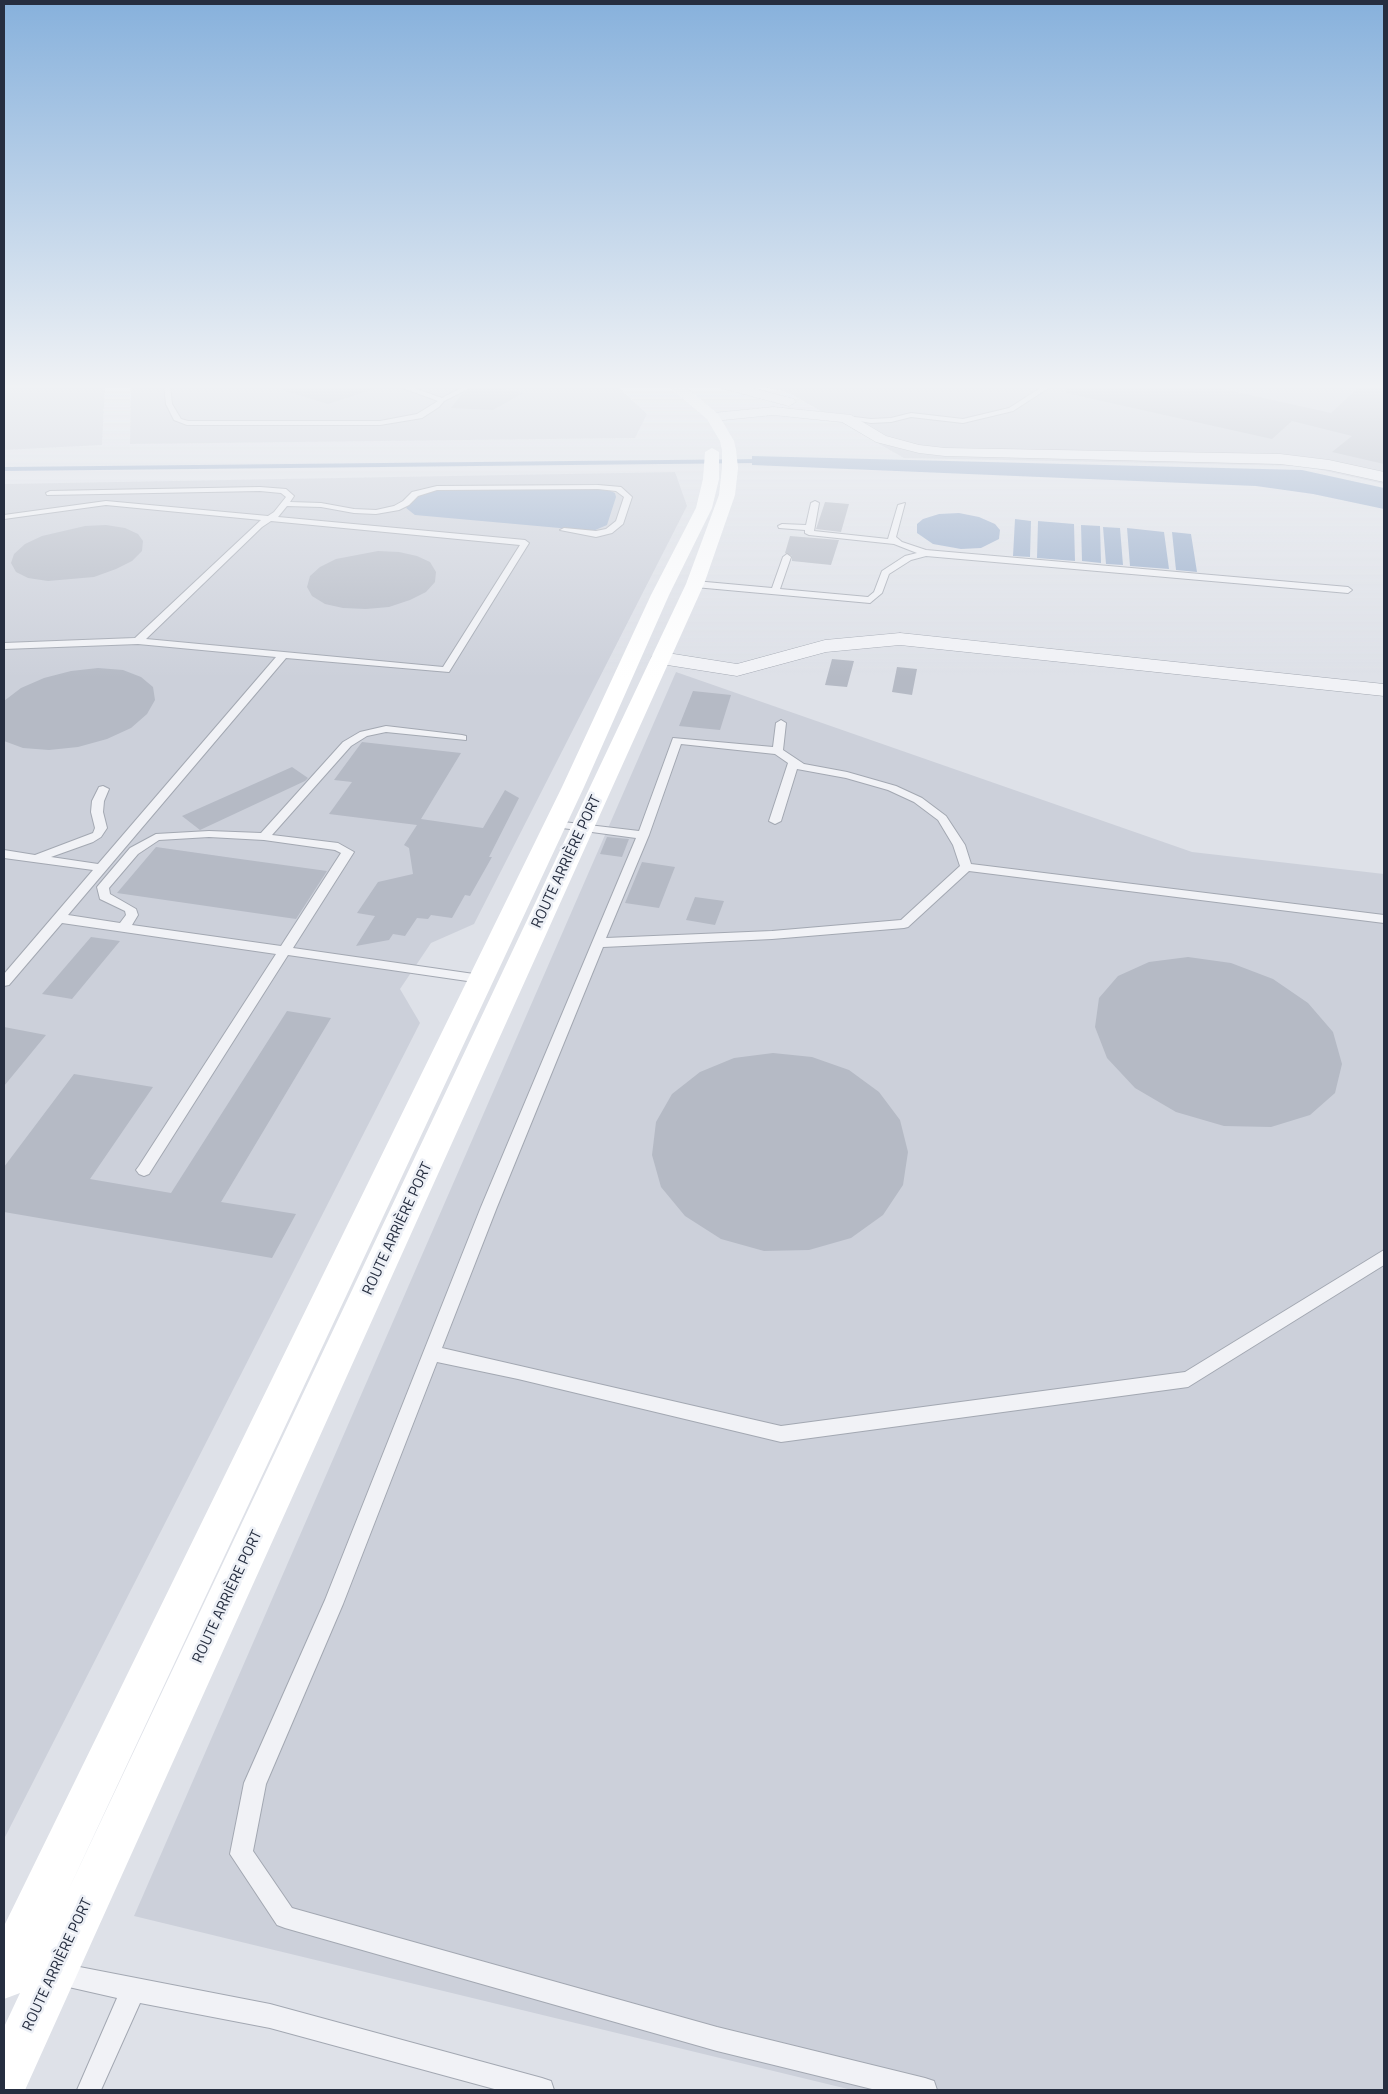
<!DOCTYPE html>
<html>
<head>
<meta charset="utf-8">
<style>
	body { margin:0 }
	#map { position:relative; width:1388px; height:2094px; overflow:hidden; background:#dee1e8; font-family:"Titillium Web",sans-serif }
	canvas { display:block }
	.frame { position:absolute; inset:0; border:5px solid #262e40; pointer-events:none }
</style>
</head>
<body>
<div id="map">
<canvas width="1388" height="2094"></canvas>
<div class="frame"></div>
</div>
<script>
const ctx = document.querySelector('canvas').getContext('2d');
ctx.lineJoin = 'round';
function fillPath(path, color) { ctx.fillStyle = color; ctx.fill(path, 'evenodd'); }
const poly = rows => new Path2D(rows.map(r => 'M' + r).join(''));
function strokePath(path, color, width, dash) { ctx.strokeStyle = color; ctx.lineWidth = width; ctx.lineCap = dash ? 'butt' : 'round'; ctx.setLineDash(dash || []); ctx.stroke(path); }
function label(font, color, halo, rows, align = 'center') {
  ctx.font = font + ' "Titillium Web",sans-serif'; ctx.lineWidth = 5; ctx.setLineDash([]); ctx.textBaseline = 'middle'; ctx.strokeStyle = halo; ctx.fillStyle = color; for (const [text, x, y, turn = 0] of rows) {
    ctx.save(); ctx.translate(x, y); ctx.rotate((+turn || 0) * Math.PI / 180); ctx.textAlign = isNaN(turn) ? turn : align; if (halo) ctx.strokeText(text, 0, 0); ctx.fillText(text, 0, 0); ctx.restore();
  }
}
fillPath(poly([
	[4,385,105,385,102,445,4,450],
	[131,385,616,385,647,414,635,438,130,444],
	[758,385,1384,385,1384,484,1303,466,904,458,789,393],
	[675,472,687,506,474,924,431,943,400,989,420,1023,4,1839,4,484],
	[676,672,1192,852,1384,874,1384,2090,852,2090,134,1916]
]), '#ccd0da');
fillPath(poly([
	[752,456,1302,470,1384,488,1384,509,1313,494,1256,486,752,465],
	[604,488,615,493,616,497,607,525,593,531,415,515,406,508,419,493,429,490],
	[959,513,979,517,995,524,1000,530,999,539,981,548,961,549,933,544,917,533,917,524,923,519,939,514],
	[1015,519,1031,521,1030,557,1013,556],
	[1038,521,1074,524,1075,561,1037,558],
	[1081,525,1100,526,1101,563,1082,561],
	[1103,527,1120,528,1123,565,1106,564],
	[1127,528,1164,532,1169,569,1130,566],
	[1172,532,1191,534,1197,572,1176,570]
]), '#97acca');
strokePath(poly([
	[4,469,761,461]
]), '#97acca', 4);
fillPath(poly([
	[282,385,374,385,374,389,328,404,282,390],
	[478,385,484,385,523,393,493,410,451,408,461,395],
	[1067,385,1205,385,1331,413,1361,385,1384,385,1384,464,1332,452,1352,436,1292,421,1272,439,1066,393],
	[825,502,849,504,841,532,816,529],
	[106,525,125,528,138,534,143,541,142,551,132,561,116,569,94,577,48,581,28,578,16,572,11,563,14,554,25,544,42,536,85,526],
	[790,536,839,540,831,565,792,561,792,556,785,553],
	[378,551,399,552,417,556,430,562,436,572,435,582,426,592,410,600,389,607,366,609,343,608,325,604,312,596,307,587,310,576,320,567,336,559],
	[832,659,854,661,847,687,825,685],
	[897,667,917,669,912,695,892,692],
	[98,668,123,670,141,677,153,687,155,700,147,714,131,728,107,739,78,747,49,750,23,748,4,741,4,701,21,688,44,678,71,671],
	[693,691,731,695,720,730,679,726],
	[362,742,461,753,421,819,483,828,505,790,519,798,489,857,492,857,470,896,465,895,452,918,431,915,428,919,417,918,405,936,393,934,389,940,356,946,375,916,357,913,378,882,413,874,409,848,404,845,417,825,329,814,352,782,334,780],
	[292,767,308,778,305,781,200,830,182,816],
	[607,837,629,839,622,857,600,854],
	[156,847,233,858,327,871,296,919,117,893],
	[642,862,675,867,659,908,625,903],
	[695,897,724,901,715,925,686,920],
	[91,937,120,941,72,999,42,994],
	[1188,957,1231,963,1273,979,1308,1003,1333,1032,1342,1064,1335,1093,1310,1115,1271,1127,1224,1126,1176,1112,1135,1088,1107,1058,1095,1027,1099,998,1118,976,1149,962],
	[287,1011,331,1018,221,1202,296,1214,272,1258,4,1212,4,1167,74,1074,153,1087,90,1179,171,1193],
	[4,1027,46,1035,4,1086],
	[773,1053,812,1057,849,1070,879,1092,900,1120,908,1152,903,1185,883,1215,851,1238,809,1250,764,1251,721,1239,685,1216,661,1187,652,1155,656,1122,672,1094,700,1072,734,1058]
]), '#b5bac5');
const lane = poly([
	[164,385,170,385,172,404,181,419,188,421,380,421,417,414,438,401,395,385,405,385,442,398,467,385,476,385,444,401,439,407,422,418,380,425,187,425,174,420,166,404,164,385],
	[1045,385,1053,385,1013,411,963,423,911,417,891,422,871,423,842,418,846,416,871,419,891,418,911,413,963,419,1009,408,1045,385],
	[598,485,621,487,632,497,623,524,612,533,596,537,560,530,564,528,596,531,606,529,616,521,624,497,616,491,598,489,437,490,418,496,409,505,399,510,376,514,354,513,321,507,287,506,278,517,525,540,529,543,449,672,286,658,68,915,120,923,126,915,125,911,100,899,97,887,130,848,156,834,209,831,261,833,343,742,360,732,386,726,462,735,466,736,466,740,386,732,367,736,351,746,272,835,338,843,354,852,293,948,481,975,488,979,481,983,288,955,149,1174,144,1176,139,1174,136,1170,139,1166,276,954,62,923,9,985,4,986,4,974,93,870,4,858,4,850,35,855,93,833,95,828,91,812,92,801,99,787,103,786,109,789,104,801,103,812,107,828,101,837,93,842,51,857,98,864,276,657,138,644,4,649,4,643,135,638,261,520,106,505,4,519,4,515,106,501,268,516,274,512,286,497,281,493,260,491,47,495,46,493,50,491,260,487,286,489,294,496,290,502,321,503,354,509,376,510,394,506,403,501,412,492,437,486,598,485],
	[271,521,520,545,443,667,146,639,262,527,271,521],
	[209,837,264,840,335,850,341,853,281,946,132,925,138,915,136,909,110,894,109,888,138,854,159,840,209,837],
	[815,501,819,503,814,531,888,539,898,505,905,503,896,537,902,542,926,550,1348,587,1352,590,1348,593,926,556,911,560,889,574,882,593,870,603,695,587,691,584,695,581,772,588,783,557,787,554,791,557,780,589,868,597,874,592,882,571,905,556,917,553,894,544,809,535,805,533,805,530,779,528,778,526,782,524,806,525,811,503,815,501],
	[781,720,786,723,783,750,804,764,847,772,896,786,922,798,946,816,965,845,971,864,1384,915,1384,923,969,871,908,927,904,928,772,939,603,947,497,1207,442,1348,781,1426,1185,1372,1384,1250,1384,1265,1188,1387,781,1442,518,1379,437,1362,343,1604,266,1784,253,1851,292,1908,717,2027,925,2078,934,2081,937,2090,876,2090,717,2051,285,1928,277,1925,230,1854,244,1783,325,1600,481,1207,636,838,555,827,549,824,555,821,639,831,673,738,773,747,776,723,781,720],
	[681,744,775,754,788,763,769,821,775,824,781,821,797,769,846,778,888,790,914,802,938,820,953,845,960,866,901,920,772,931,606,938,649,835,681,744],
	[59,1963,270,2004,542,2078,551,2081,554,2090,498,2090,270,2028,140,2003,101,2090,77,2090,117,1998,51,1983,47,1975,51,1967,59,1963]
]);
const street = poly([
	[718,385,742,385,794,399,796,402,789,406,720,388,718,385],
	[773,407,851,415,886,436,919,445,945,448,1280,454,1329,460,1384,472,1384,482,1329,470,1280,464,945,456,919,453,876,442,842,422,773,415,713,421,706,417,713,413,773,407],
	[900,633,1384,684,1384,696,900,645,826,652,737,676,661,664,654,662,651,658,654,654,661,652,737,664,825,640,900,633]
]);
strokePath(lane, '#a3a8b2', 2);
strokePath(street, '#a3a8b2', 1);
fillPath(lane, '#f1f2f6');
fillPath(street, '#f1f2f6');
fillPath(poly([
	[667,385,683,385,718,414,734,441,736,450,738,468,735,495,704,584,25,2090,4,2090,4,2027,20,1993,4,1999,4,1926,562,787,651,595,696,508,703,479,705,452,712,448,719,452,719,479,712,508,669,595,584,787,66,1895,686,584,719,495,722,468,722,450,720,441,707,419,667,385]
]), '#fff');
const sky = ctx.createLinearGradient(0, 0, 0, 678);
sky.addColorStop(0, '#87b1dc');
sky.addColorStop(0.57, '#f0f2f5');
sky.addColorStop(1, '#f0f2f500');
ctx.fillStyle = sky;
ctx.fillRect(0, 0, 1388, 678);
label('15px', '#262e40', '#edf0f6', [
	["ROUTE ARRIÈRE PORT",567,862,-65],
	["ROUTE ARRIÈRE PORT",398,1229,-65],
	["ROUTE ARRIÈRE PORT",228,1597,-65],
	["ROUTE ARRIÈRE PORT",58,1965,-65]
]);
</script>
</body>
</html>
